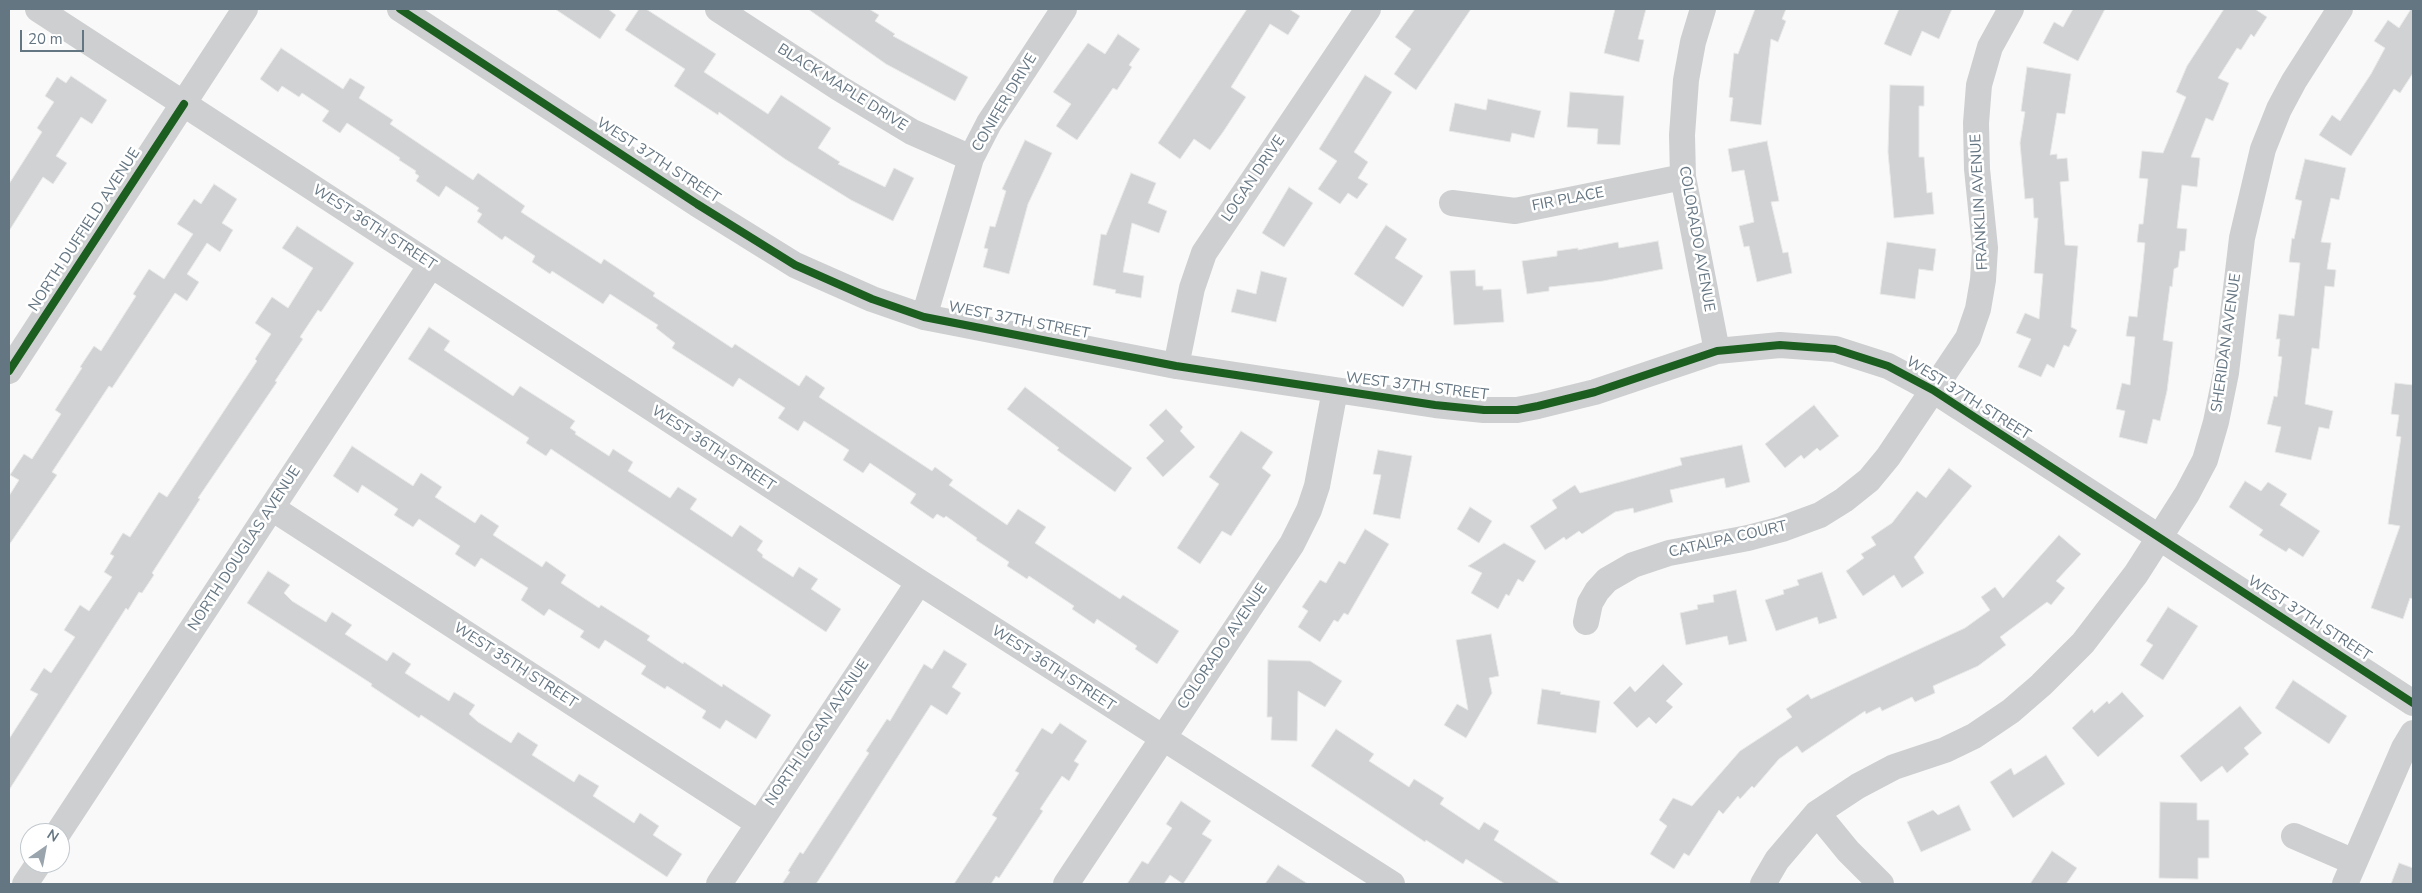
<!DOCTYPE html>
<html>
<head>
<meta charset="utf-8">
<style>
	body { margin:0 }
	#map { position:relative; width:2422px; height:893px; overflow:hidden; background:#f9f9f9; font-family:"Nunito Sans",sans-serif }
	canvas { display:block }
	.frame { position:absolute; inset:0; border:10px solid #657683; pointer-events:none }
	.north { position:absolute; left:20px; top:823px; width:50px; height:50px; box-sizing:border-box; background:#fff; border:1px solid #c1c8cd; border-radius:50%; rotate:33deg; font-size:14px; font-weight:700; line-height:20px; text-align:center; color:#657683 }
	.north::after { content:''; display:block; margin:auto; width:18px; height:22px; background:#99a4ac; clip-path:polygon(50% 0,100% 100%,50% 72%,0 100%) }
	.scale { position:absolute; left:20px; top:30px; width:64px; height:22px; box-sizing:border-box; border:2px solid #657683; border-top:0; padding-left:6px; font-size:15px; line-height:18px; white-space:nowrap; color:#657683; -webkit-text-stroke:4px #fff; paint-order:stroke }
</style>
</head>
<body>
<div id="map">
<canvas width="2422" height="893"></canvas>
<div class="frame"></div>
<div class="north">N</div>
<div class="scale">20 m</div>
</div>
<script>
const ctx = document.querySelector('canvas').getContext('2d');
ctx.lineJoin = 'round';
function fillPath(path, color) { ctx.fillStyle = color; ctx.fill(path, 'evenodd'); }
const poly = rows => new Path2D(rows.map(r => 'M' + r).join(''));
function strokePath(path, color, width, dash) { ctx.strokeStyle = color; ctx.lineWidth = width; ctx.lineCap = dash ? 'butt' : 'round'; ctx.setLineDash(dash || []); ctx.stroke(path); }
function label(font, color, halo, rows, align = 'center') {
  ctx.font = font + ' "Nunito Sans",sans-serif'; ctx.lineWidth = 5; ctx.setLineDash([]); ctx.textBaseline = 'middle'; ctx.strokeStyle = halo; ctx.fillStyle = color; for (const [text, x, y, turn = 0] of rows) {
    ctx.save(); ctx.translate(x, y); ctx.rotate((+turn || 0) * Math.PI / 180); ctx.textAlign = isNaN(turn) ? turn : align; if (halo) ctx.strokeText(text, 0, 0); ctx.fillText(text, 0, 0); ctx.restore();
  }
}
const building = poly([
	[555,9,608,9,616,15,600,39,555,9],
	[639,9,646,9,716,54,704,72,768,114,781,95,831,128,818,148,840,162,838,164,885,187,894,168,914,178,893,221,851,200,785,159,719,112,718,115,674,86,685,69,625,30,639,9],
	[808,9,869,9,879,15,875,21,895,34,893,36,968,77,955,101,886,64,808,9],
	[1247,9,1289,9,1300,16,1288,35,1270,24,1231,87,1246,97,1223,132,1210,150,1194,139,1180,159,1158,143,1247,9],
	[1415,9,1471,9,1416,90,1394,74,1411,49,1395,37,1415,9],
	[1615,9,1646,9,1638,39,1644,40,1639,62,1604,53,1615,9],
	[1755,9,1786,9,1782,19,1786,21,1778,42,1771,39,1761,125,1730,121,1733,98,1729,97,1734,53,1738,54,1755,9],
	[1899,9,1952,9,1939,39,1922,31,1911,56,1884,44,1899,9],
	[2073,9,2105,9,2078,61,2043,43,2054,22,2063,27,2073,9],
	[2224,9,2255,9,2267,17,2254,37,2251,34,2241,50,2237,48,2218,78,2229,83,2213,121,2206,118,2191,157,2200,158,2197,187,2182,185,2177,228,2187,229,2185,251,2180,251,2178,267,2174,269,2172,287,2170,286,2163,340,2173,342,2167,391,2160,421,2153,419,2147,444,2119,437,2125,411,2116,409,2122,383,2130,385,2135,337,2126,336,2129,316,2137,317,2141,283,2145,243,2137,242,2139,224,2143,224,2148,179,2139,178,2142,151,2163,153,2186,97,2176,92,2187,66,2224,9],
	[2411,9,2413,9,2413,73,2400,93,2394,89,2351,156,2319,135,2332,115,2340,121,2371,74,2385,48,2374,41,2388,20,2399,28,2411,9],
	[1118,34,1140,49,1129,65,1132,67,1117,90,1113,88,1077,140,1056,126,1071,104,1053,92,1088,43,1105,54,1118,34],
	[281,48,343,89,350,78,365,87,359,98,393,120,390,124,473,180,478,173,525,206,521,212,601,264,604,259,655,293,653,296,732,348,735,344,799,386,806,375,825,388,819,397,932,471,935,467,953,480,949,485,1007,525,1018,509,1046,527,1035,543,1120,599,1123,595,1179,631,1157,664,1135,649,1137,646,1097,619,1094,624,1072,609,1074,606,1029,576,1027,579,1007,566,1009,562,976,540,977,538,946,516,944,518,937,514,933,519,910,503,916,494,870,463,863,473,843,460,849,450,804,421,798,431,778,418,785,408,739,378,733,387,672,348,675,343,656,328,658,325,610,294,603,304,552,271,550,274,532,262,535,256,505,236,502,240,477,222,482,214,477,211,479,208,446,186,439,197,416,181,419,176,415,173,416,171,399,160,400,158,347,123,340,133,322,121,329,111,302,93,299,97,282,86,278,92,260,79,281,48],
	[2027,67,2071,74,2065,114,2057,113,2050,155,2057,154,2057,159,2067,158,2069,181,2060,182,2065,245,2078,246,2071,327,2077,330,2069,347,2064,345,2054,368,2047,364,2041,377,2018,367,2031,339,2016,333,2025,313,2039,319,2043,274,2034,273,2038,218,2034,218,2033,198,2025,199,2020,143,2025,112,2021,111,2027,67],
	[1365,75,1392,92,1354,152,1368,162,1358,178,1368,184,1357,199,1348,193,1340,204,1318,189,1337,161,1319,149,1365,75],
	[71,76,107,100,92,124,81,117,56,156,67,163,53,184,43,177,9,231,9,184,42,132,37,128,54,102,45,96,57,77,66,83,71,76],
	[1890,85,1924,86,1924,106,1919,106,1919,157,1924,157,1927,193,1932,192,1934,214,1894,218,1888,152,1890,85],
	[1570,92,1624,96,1620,145,1597,144,1598,129,1567,127,1570,92],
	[1488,99,1541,111,1534,138,1512,133,1510,142,1449,131,1455,103,1486,110,1488,99],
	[1025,140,1052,153,1028,204,1009,274,983,267,988,249,984,248,990,226,995,227,1006,191,1002,189,1025,140],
	[1767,141,1779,201,1771,202,1783,253,1788,252,1792,273,1757,282,1749,246,1744,247,1739,226,1754,222,1744,170,1732,172,1728,149,1767,141],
	[2305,159,2346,168,2339,200,2331,198,2321,242,2331,243,2327,269,2336,270,2334,287,2325,286,2319,349,2312,348,2305,404,2333,411,2329,429,2319,427,2311,460,2275,452,2281,427,2267,424,2274,396,2277,397,2282,357,2278,356,2280,339,2276,339,2279,314,2294,316,2300,263,2289,262,2292,238,2294,239,2302,201,2295,199,2305,159],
	[1131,173,1156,183,1148,203,1167,211,1159,233,1132,223,1123,272,1144,276,1141,298,1115,293,1116,290,1093,285,1101,234,1106,235,1131,173],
	[214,184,237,199,222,223,233,230,220,252,207,243,187,274,199,282,187,301,175,293,112,388,109,386,52,472,57,475,9,545,9,496,19,480,10,475,24,454,32,459,61,414,55,410,82,368,80,367,94,346,101,351,136,296,133,294,149,269,164,279,193,234,177,224,194,199,201,204,214,184],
	[1289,187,1313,203,1284,247,1262,233,1289,187],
	[1386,225,1407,239,1395,258,1423,276,1403,307,1354,274,1386,225],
	[297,226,354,263,321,312,318,310,300,337,303,339,275,381,277,382,198,498,200,499,152,573,154,575,142,593,139,592,128,610,126,608,9,790,9,739,38,694,30,690,44,668,51,673,75,637,64,630,80,605,89,611,112,577,104,572,114,556,110,554,123,533,130,537,159,492,167,497,257,361,255,359,271,334,255,323,272,297,288,308,313,268,282,248,297,226],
	[1658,241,1663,269,1603,281,1549,287,1549,291,1527,294,1522,261,1557,256,1557,251,1578,248,1578,250,1618,242,1619,248,1658,241],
	[1887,242,1936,249,1933,271,1919,269,1915,299,1880,294,1887,242],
	[1475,270,1476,286,1483,286,1483,290,1501,289,1504,322,1454,325,1450,271,1475,270],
	[1261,271,1287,278,1276,322,1231,312,1237,289,1256,294,1261,271],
	[429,327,450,341,444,350,513,396,520,386,575,421,570,428,576,432,575,434,609,456,613,449,633,462,628,471,670,498,678,487,697,499,690,509,732,537,740,525,763,541,757,550,763,555,762,557,793,577,799,567,818,579,811,589,841,609,826,632,551,449,546,456,526,443,529,438,408,359,429,327],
	[2395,383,2413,385,2413,599,2410,598,2403,619,2371,608,2400,526,2388,524,2401,437,2396,436,2399,415,2391,414,2395,383],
	[1025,387,1132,468,1115,492,1057,450,1059,448,1007,409,1025,387],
	[1814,405,1839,436,1820,451,1817,448,1804,459,1801,455,1785,468,1765,444,1814,405],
	[1166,409,1183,427,1180,431,1195,447,1163,477,1146,458,1164,441,1149,425,1166,409],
	[1241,431,1273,452,1262,468,1271,475,1231,536,1222,531,1200,564,1177,548,1219,484,1209,477,1241,431],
	[1742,445,1750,482,1726,488,1724,478,1670,490,1673,502,1634,513,1633,508,1615,512,1582,534,1579,531,1566,540,1564,537,1545,550,1530,526,1557,508,1552,500,1575,485,1580,493,1682,465,1680,458,1742,445],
	[352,446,413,486,421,473,442,487,435,497,475,523,481,514,499,526,493,535,542,567,546,561,566,575,561,583,599,608,601,605,650,636,647,640,683,664,684,662,722,687,723,684,771,715,756,739,726,720,720,729,702,718,706,711,667,686,665,689,641,674,646,666,605,640,599,649,580,637,584,631,549,609,544,616,521,600,528,588,481,558,475,567,455,554,460,546,419,519,413,527,394,515,398,509,362,485,358,493,333,476,352,446],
	[1378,450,1412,456,1400,519,1373,514,1381,475,1373,474,1378,450],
	[1949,468,1972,486,1914,557,1924,573,1902,588,1894,575,1863,596,1846,571,1864,558,1861,554,1876,545,1871,537,1892,523,1917,491,1926,498,1949,468],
	[2245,481,2261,491,2268,482,2287,494,2280,505,2320,531,2303,557,2289,548,2286,552,2259,535,2263,530,2229,507,2245,481],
	[1470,507,1492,521,1479,543,1457,529,1470,507],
	[1365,529,1389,544,1348,615,1344,613,1338,622,1334,620,1320,642,1298,627,1308,611,1302,607,1320,580,1326,583,1339,561,1345,564,1365,529],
	[2059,535,2081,554,2056,581,2065,588,2051,605,2047,602,2000,637,2006,645,1978,666,1933,686,1935,693,1915,702,1912,697,1882,711,1880,707,1866,714,1865,711,1802,753,1797,746,1779,759,1754,788,1752,786,1740,799,1738,796,1723,814,1719,810,1689,856,1684,853,1674,869,1650,854,1667,826,1659,820,1673,798,1692,806,1740,751,1792,717,1786,709,1808,694,1811,699,1965,628,1990,610,1981,597,1995,587,2003,598,2059,535],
	[1504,543,1536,561,1523,582,1518,579,1509,596,1506,594,1498,609,1471,593,1482,573,1468,566,1504,543],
	[268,571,290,585,284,593,292,601,326,622,332,612,352,625,345,634,387,661,393,652,411,664,405,673,449,701,454,692,475,705,469,714,478,722,511,743,518,732,538,745,532,755,574,782,579,774,599,786,593,796,634,823,640,813,659,826,653,835,682,854,667,877,421,715,419,718,371,686,372,684,247,603,268,571],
	[1822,572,1837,618,1819,624,1817,617,1776,631,1765,600,1784,594,1783,590,1799,585,1797,580,1822,572],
	[1736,590,1747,641,1729,645,1727,636,1686,645,1680,613,1698,609,1697,605,1714,602,1713,595,1736,590],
	[2168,607,2198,626,2163,680,2140,665,2153,645,2146,641,2168,607],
	[1491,634,1499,676,1489,678,1492,693,1466,738,1444,725,1457,704,1468,710,1456,640,1491,634],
	[944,650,967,664,952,687,961,693,947,715,931,705,816,884,782,884,790,872,788,871,800,852,803,854,869,753,866,751,887,719,890,721,924,664,932,669,944,650],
	[1268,660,1310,661,1342,681,1325,707,1298,691,1297,741,1271,740,1272,717,1267,717,1268,660],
	[1663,664,1683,684,1666,701,1673,707,1656,724,1649,717,1637,728,1613,703,1630,686,1635,692,1663,664],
	[2293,680,2347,716,2329,744,2275,708,2293,680],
	[1542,689,1561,692,1560,694,1600,701,1596,733,1537,724,1542,689],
	[2122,692,2144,716,2098,757,2072,728,2092,709,2094,713,2107,701,2109,704,2122,692],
	[2240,706,2262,733,2244,748,2249,754,2227,773,2222,766,2201,782,2180,756,2240,706],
	[1060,723,1087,741,1074,761,1079,764,1069,781,1062,776,1040,809,1043,811,999,878,996,876,991,884,954,884,997,818,992,815,1019,773,1015,771,1042,728,1052,734,1060,723],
	[1336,729,1374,754,1369,761,1400,781,1409,787,1414,779,1444,798,1440,804,1479,830,1484,822,1499,831,1494,840,1561,884,1505,884,1466,859,1463,864,1426,840,1425,842,1311,766,1336,729],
	[2046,755,2065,784,2013,818,1990,782,2011,768,2014,775,2046,755],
	[1181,801,1211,821,1202,834,1212,840,1183,884,1170,875,1164,884,1127,884,1142,861,1148,864,1172,828,1166,824,1181,801],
	[2160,802,2197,803,2197,820,2209,820,2209,858,2198,858,2198,879,2159,878,2160,802],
	[1959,805,1971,830,1921,852,1907,822,1933,810,1938,815,1959,805],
	[2052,851,2077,868,2066,884,2030,884,2052,851],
	[2399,863,2413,868,2413,884,2391,884,2399,863],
	[1278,865,1308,884,1265,884,1278,865]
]);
fillPath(building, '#d0d2d3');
strokePath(building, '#e8e8e8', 1);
strokePath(poly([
	[38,9,919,582,1392,884],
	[400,9,697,204,795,265,872,299,924,317,1176,366,1435,405,1484,410,1517,410,1538,406,1595,392,1717,351,1780,345,1835,349,1888,366,1933,390,2413,703],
	[718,9,839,88,912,132,971,158],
	[1703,9,1693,42,1686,80,1682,135,1683,177,1717,351],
	[1452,203,1515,211,1683,177],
	[924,317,971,158,989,123,1064,9],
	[1176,366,1192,288,1204,253,1368,9],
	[9,371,245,9],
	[272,508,758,823],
	[1586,622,1590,603,1597,591,1607,580,1633,565,1669,553,1748,538,1782,529,1820,515,1844,500,1869,480,1888,457,1968,338,1978,309,1983,280,1985,248,1977,169,1976,123,1979,85,1990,47,2011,9],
	[1817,813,1848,851,1881,884],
	[58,833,431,265],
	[2294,836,2354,862],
	[25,884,39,863],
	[719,884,919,582],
	[1066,884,1292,544,1309,510,1317,486,1335,390],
	[1763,884,1777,860,1817,813,1858,786,1894,767,1945,750,1974,736,2011,711,2041,685,2083,643,2136,574,2187,494,2205,460,2216,422,2226,373,2242,238,2263,149,2279,109,2294,81,2340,9],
	[2345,884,2404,748,2413,733]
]), '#cecfd0', 26);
strokePath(poly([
	[400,9,697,204,795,265,872,299,924,317,1176,366,1435,405,1484,410,1517,410,1538,406,1595,392,1717,351,1780,345,1835,349,1888,366,1933,390,2413,703],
	[9,371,184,104]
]), '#1b5e20', 8);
label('15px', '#657683', '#fff', [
	["BLACK MAPLE DRIVE",842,88,32],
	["CONIFER DRIVE",1005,103,-59],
	["WEST 37TH STREET",658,161,33],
	["LOGAN DRIVE",1254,179,-56],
	["FIR PLACE",1568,200,-11],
	["FRANKLIN AVENUE",1980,202,-93],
	["WEST 36TH STREET",374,228,33],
	["NORTH DUFFIELD AVENUE",85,230,-57],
	["COLORADO AVENUE",1696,239,80],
	["WEST 37TH STREET",1019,321,11],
	["SHERIDAN AVENUE",2227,343,-82],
	["WEST 37TH STREET",1417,387,7],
	["WEST 37TH STREET",1968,399,32],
	["WEST 36TH STREET",713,449,33],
	["CATALPA COURT",1728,540,-13],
	["NORTH DOUGLAS AVENUE",245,549,-57],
	["WEST 37TH STREET",2309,619,33],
	["COLORADO AVENUE",1223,647,-56],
	["WEST 35TH STREET",515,666,33],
	["WEST 36TH STREET",1053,669,33],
	["NORTH LOGAN AVENUE",818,733,-56]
]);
</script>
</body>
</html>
